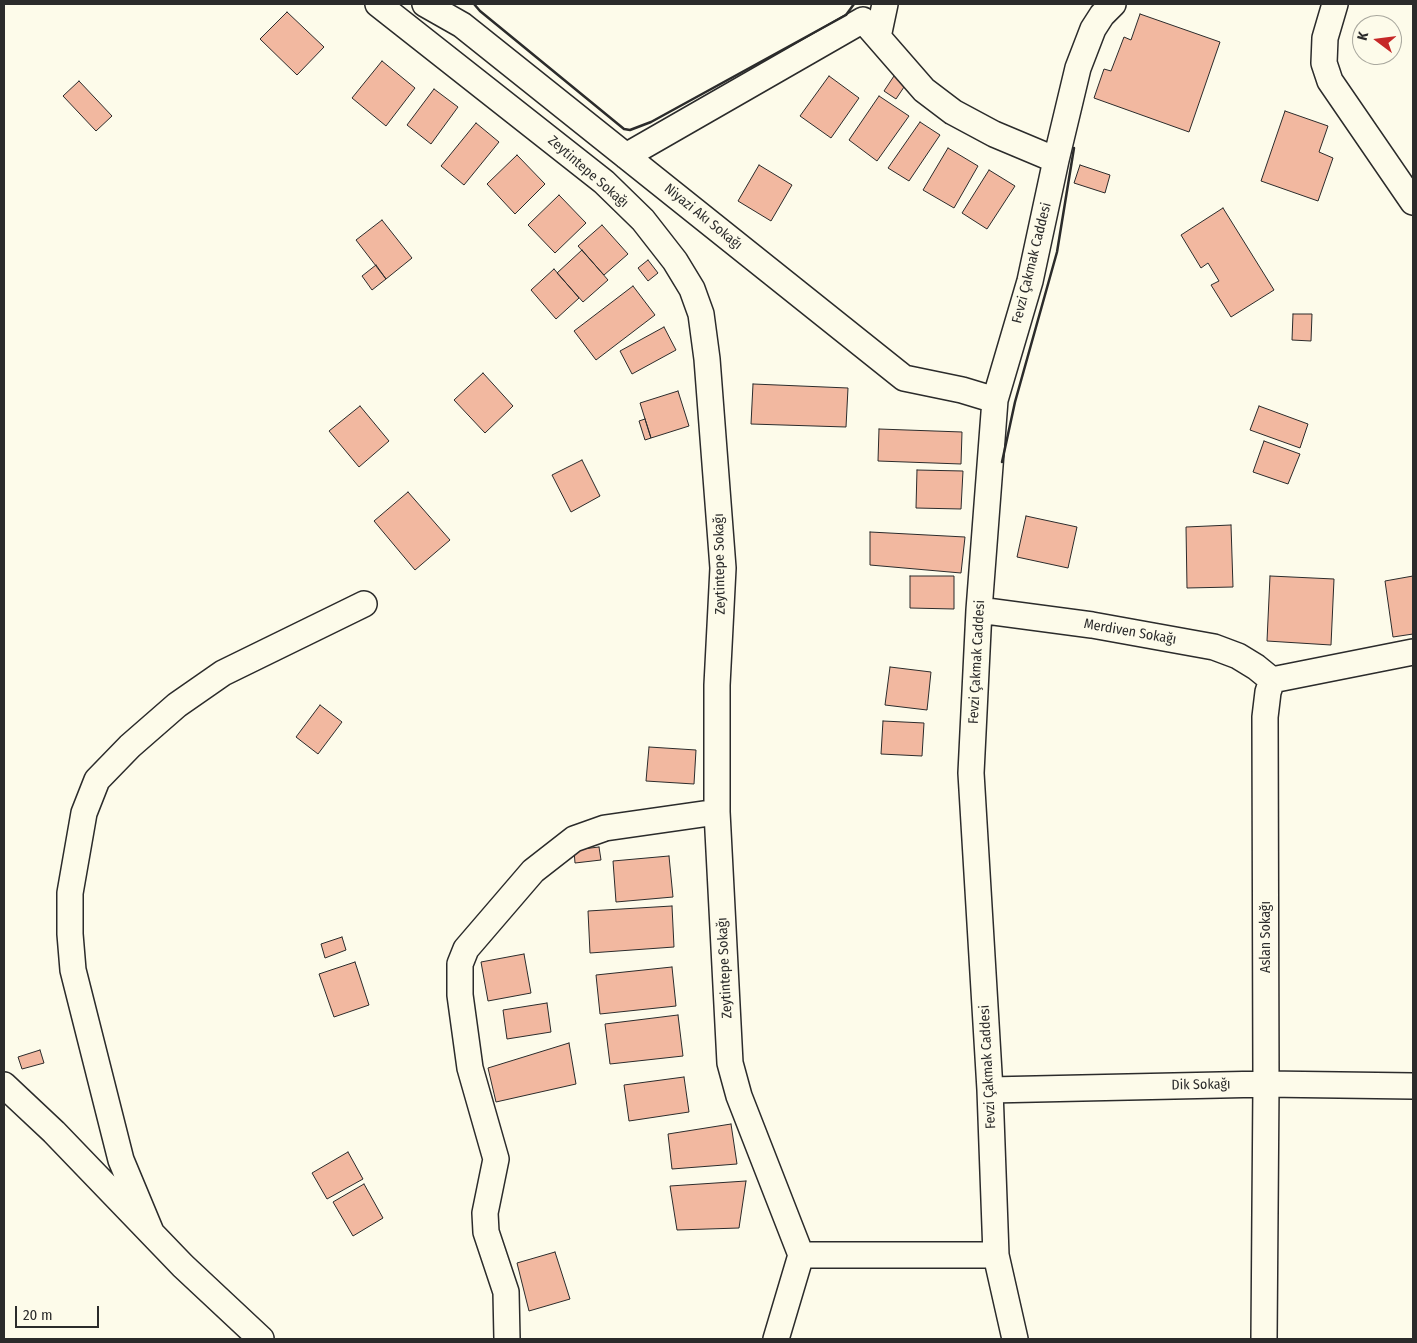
<!DOCTYPE html>
<html>
<head>
<meta charset="utf-8">
<style>
	body { margin:0 }
	#map { position:relative; width:1417px; height:1343px; overflow:hidden; background:#fdfbea; font-family:"Fira Sans Condensed",sans-serif }
	canvas { display:block }
	.frame { position:absolute; inset:0; border:5px solid #2b2b2b; pointer-events:none }
	.north { position:absolute; left:1352px; top:15px; width:50px; height:50px; box-sizing:border-box; background:#fdfbea; border:1px solid #a9a89e; border-radius:50%; rotate:285deg; font-size:14px; font-weight:700; line-height:20px; text-align:center; color:#2b2b2b }
	.north::after { content:''; display:block; margin:auto; width:18px; height:22px; background:#c62828; clip-path:polygon(50% 0,100% 100%,50% 72%,0 100%) }
	.scale { position:absolute; left:15px; top:1306px; width:84px; height:22px; box-sizing:border-box; border:2px solid #2b2b2b; border-top:0; padding-left:6px; font-size:15px; line-height:18px; white-space:nowrap; color:#2b2b2b; -webkit-text-stroke:4px #fdfbea; paint-order:stroke }
</style>
</head>
<body>
<div id="map">
<canvas width="1417" height="1343"></canvas>
<div class="frame"></div>
<div class="north">K</div>
<div class="scale">20 m</div>
</div>
<script>
const ctx = document.querySelector('canvas').getContext('2d');
ctx.lineJoin = 'round';
function fillPath(path, color) { ctx.fillStyle = color; ctx.fill(path, 'evenodd'); }
const poly = rows => new Path2D(rows.map(r => 'M' + r).join(''));
function strokePath(path, color, width, dash) { ctx.strokeStyle = color; ctx.lineWidth = width; ctx.lineCap = dash ? 'butt' : 'round'; ctx.setLineDash(dash || []); ctx.stroke(path); }
function label(font, color, halo, rows, align = 'center') {
  ctx.font = font + ' "Fira Sans Condensed",sans-serif'; ctx.lineWidth = 4; ctx.setLineDash([]); ctx.textBaseline = 'middle'; ctx.strokeStyle = halo; ctx.fillStyle = color; for (const [text, x, y, turn = 0] of rows) {
    ctx.save(); ctx.translate(x, y); ctx.rotate((+turn || 0) * Math.PI / 180); ctx.textAlign = isNaN(turn) ? turn : align; if (halo) ctx.strokeText(text, 0, 0); ctx.fillText(text, 0, 0); ctx.restore();
  }
}
const building = poly([
	[287,12,324,47,297,75,260,39,287,12],
	[1140,14,1220,42,1189,132,1094,98,1104,69,1111,71,1124,37,1131,40,1140,14],
	[382,61,415,88,386,126,352,98,382,61],
	[829,76,859,98,831,138,800,116,829,76],
	[894,76,906,84,896,99,884,91,894,76],
	[79,81,112,116,96,131,63,96,79,81],
	[434,89,458,107,431,144,407,125,434,89],
	[879,96,909,116,877,161,849,140,879,96],
	[1285,111,1328,126,1319,152,1333,158,1318,201,1261,181,1285,111],
	[920,122,940,135,909,181,888,168,920,122],
	[476,123,499,142,464,185,441,166,476,123],
	[948,148,978,166,954,208,923,190,948,148],
	[517,155,545,184,515,214,487,184,517,155],
	[759,165,792,185,771,221,738,201,759,165],
	[1080,165,1110,175,1105,193,1074,183,1080,165],
	[989,170,1015,186,987,229,962,213,989,170],
	[559,195,586,223,555,253,528,225,559,195],
	[1223,208,1274,290,1231,317,1211,285,1219,281,1208,263,1201,268,1181,235,1223,208],
	[382,220,412,258,386,279,356,240,382,220],
	[602,225,628,254,604,275,578,246,602,225],
	[582,250,608,280,583,302,557,273,582,250],
	[648,260,658,273,648,281,638,268,648,260],
	[376,265,386,279,372,290,362,276,376,265],
	[554,269,579,298,556,319,531,290,554,269],
	[633,286,655,315,596,360,574,331,633,286],
	[1293,314,1312,314,1311,341,1292,340,1293,314],
	[664,327,676,350,632,374,620,351,664,327],
	[483,373,513,406,485,433,454,400,483,373],
	[753,384,848,388,846,427,751,424,753,384],
	[678,391,689,426,651,438,640,403,678,391],
	[360,406,389,441,359,467,329,431,360,406],
	[1259,406,1308,424,1300,448,1250,430,1259,406],
	[645,419,651,438,645,440,639,421,645,419],
	[879,429,962,432,961,464,878,461,879,429],
	[1264,441,1300,454,1288,484,1253,472,1264,441],
	[582,460,600,496,571,512,552,475,582,460],
	[917,470,963,471,961,509,916,508,917,470],
	[408,492,450,540,415,570,374,521,408,492],
	[1026,516,1077,527,1068,568,1017,557,1026,516],
	[1231,525,1233,587,1187,588,1186,527,1231,525],
	[870,532,965,537,961,573,870,565,870,532],
	[910,576,954,576,954,609,910,608,910,576],
	[1270,576,1334,579,1331,645,1267,641,1270,576],
	[1413,576,1413,634,1393,637,1385,581,1413,576],
	[890,667,931,672,927,710,885,705,890,667],
	[320,705,342,722,318,754,296,737,320,705],
	[883,721,924,723,922,756,881,754,883,721],
	[649,747,696,750,694,784,646,781,649,747],
	[599,847,601,860,575,863,574,850,599,847],
	[669,856,673,897,616,902,613,861,669,856],
	[672,906,674,947,590,953,588,911,672,906],
	[342,937,346,950,325,958,321,944,342,937],
	[524,954,531,993,488,1001,481,962,524,954],
	[355,962,369,1005,334,1017,319,974,355,962],
	[672,967,676,1006,600,1014,596,975,672,967],
	[547,1003,551,1032,507,1039,503,1010,547,1003],
	[678,1015,683,1056,610,1064,605,1024,678,1015],
	[569,1043,576,1084,496,1102,488,1068,569,1043],
	[40,1050,44,1063,22,1069,18,1057,40,1050],
	[684,1077,689,1112,629,1121,624,1085,684,1077],
	[731,1124,737,1164,672,1169,668,1134,731,1124],
	[348,1152,363,1179,327,1199,312,1173,348,1152],
	[746,1181,739,1228,677,1230,670,1186,746,1181],
	[364,1184,383,1218,353,1236,333,1202,364,1184],
	[555,1252,570,1299,529,1311,517,1263,555,1252]
]);
fillPath(building, '#f2b8a0');
strokePath(building, '#2b2b2b', 1);
const minor = poly([
	[378,4,604,182,643,220,675,261,692,289,701,314,707,359,723,568,717,685,717,812,730,1063,739,1096,801,1255],
	[425,4,462,25,904,378,962,390,995,400],
	[1335,4,1325,38,1324,63,1330,81,1413,202],
	[878,37,885,4],
	[626,156,863,20,924,90,953,112,994,134,1056,160],
	[979,610,1092,625,1214,647,1238,656,1256,667,1272,680],
	[1272,680,1413,652],
	[4,1085,54,1132,183,1266,261,1339],
	[990,1090,1266,1084,1413,1086],
	[151,1232,121,1160,73,970,70,934,70,893,84,813,97,780,130,746,177,705,223,673,364,604],
	[801,1255,996,1255],
	[507,1339,506,1292,486,1232,485,1213,496,1159,470,1068,460,995,460,964,466,949,533,871,574,839,605,828,717,812],
	[776,1339,801,1255],
	[1015,1339,996,1255,990,1090,971,773,979,610,995,400,1030,281,1056,160,1078,68,1093,29,1102,15,1113,4],
	[1264,1339,1266,1084,1265,717,1268,692,1272,680]
]);
strokePath(minor, '#2b2b2b', 28);
strokePath(minor, '#fdfbea', 25);
strokePath(poly([
	[474,4,480,11,624,129,630,130,651,122,846,15,854,4],
	[1002,462,1015,402,1057,252,1074,148]
]), '#2b2b2b', 2.5);
label('14px', '#2b2b2b', '#fdfbea', [
	["Zeytintepe Sokağı",588,172,41],
	["Niyazi Akı Sokağı",703,217,39],
	["Fevzi Çakmak Caddesi",1032,263,-76],
	["Zeytintepe Sokağı",720,564,-91],
	["Merdiven Sokağı",1130,632,10],
	["Fevzi Çakmak Caddesi",977,662,-87],
	["Aslan Sokağı",1266,937,-90],
	["Zeytintepe Sokağı",725,968,-93],
	["Fevzi Çakmak Caddesi",988,1067,-93],
	["Dik Sokağı",1201,1085,-1]
]);
</script>
</body>
</html>
